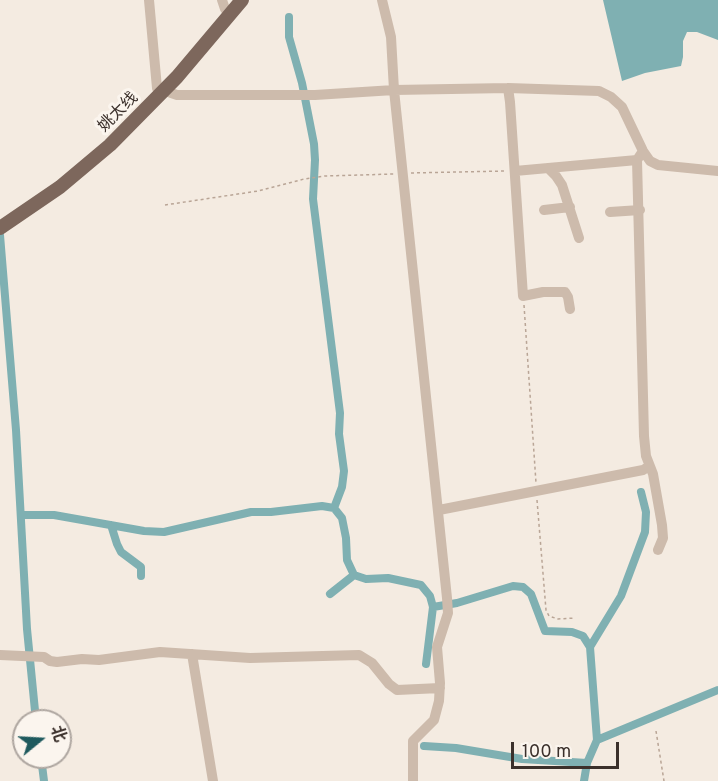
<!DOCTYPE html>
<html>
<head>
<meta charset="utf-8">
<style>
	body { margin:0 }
	#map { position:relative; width:718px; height:781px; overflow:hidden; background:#f4ebe1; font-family:Overpass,"Noto Sans SC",sans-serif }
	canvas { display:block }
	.north { position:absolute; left:12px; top:709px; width:60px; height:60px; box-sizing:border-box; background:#fbf5ee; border:2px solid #aea6a0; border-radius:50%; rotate:72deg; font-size:16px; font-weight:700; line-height:24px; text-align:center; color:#3b302b }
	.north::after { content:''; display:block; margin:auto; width:21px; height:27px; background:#1f5a5e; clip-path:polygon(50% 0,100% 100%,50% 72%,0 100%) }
	.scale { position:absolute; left:511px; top:742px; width:108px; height:27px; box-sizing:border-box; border:3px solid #3b302b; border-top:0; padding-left:8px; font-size:18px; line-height:21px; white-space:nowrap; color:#3b302b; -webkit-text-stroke:4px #fbf5ee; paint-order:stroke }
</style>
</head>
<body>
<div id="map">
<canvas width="718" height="781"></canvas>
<div class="north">北</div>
<div class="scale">100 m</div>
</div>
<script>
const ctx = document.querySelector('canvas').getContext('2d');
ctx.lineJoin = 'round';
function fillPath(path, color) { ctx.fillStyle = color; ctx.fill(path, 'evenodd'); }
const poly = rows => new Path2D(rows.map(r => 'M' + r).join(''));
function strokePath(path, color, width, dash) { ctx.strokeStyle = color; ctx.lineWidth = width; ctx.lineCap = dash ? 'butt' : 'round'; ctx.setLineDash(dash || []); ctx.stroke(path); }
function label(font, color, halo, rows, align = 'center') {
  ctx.font = font + ' Overpass,"Noto Sans SC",sans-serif'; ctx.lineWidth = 6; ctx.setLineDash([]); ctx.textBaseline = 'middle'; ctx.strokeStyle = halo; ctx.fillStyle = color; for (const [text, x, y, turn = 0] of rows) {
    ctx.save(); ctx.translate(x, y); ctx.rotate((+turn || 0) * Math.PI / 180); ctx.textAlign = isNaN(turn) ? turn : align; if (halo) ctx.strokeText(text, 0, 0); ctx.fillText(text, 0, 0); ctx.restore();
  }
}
fillPath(poly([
	[603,0,718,0,718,40,697,32,687,32,683,41,683,57,681,66,645,73,622,81]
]), '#7fb0b2');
strokePath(poly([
	[289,17,289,37,302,83,314,144,315,160,313,199,340,413,339,434,344,471,342,487,334,508],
	[0,235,16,430,27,629,36,721],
	[21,515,54,515,144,531,164,532,251,512,271,512,322,506,334,508,342,518,346,538,347,560,354,575,366,579,388,578,421,585,430,596,433,607,457,603,513,586,523,587,531,594,545,631,572,632,583,636,590,647,597,740,587,763,584,781],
	[111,525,117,544,121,552,141,567,141,576],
	[330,594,354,575],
	[590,647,621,596,645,532,646,512,641,492],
	[426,664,433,607],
	[597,740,718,690],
	[424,746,456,748,522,759,587,763],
	[41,757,44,781]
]), '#7fb0b2', 8);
strokePath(poly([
	[411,173,505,171],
	[165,205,258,191,304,179,325,176,394,174],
	[524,305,536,483],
	[537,500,546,610,549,616,558,619,575,618],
	[656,731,664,781]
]), '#b9a596', 1.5, [3, 3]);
strokePath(poly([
	[149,0,157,88,177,95,315,95,394,90,508,88,599,91,611,97,622,107,643,151,650,161,658,165,718,171],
	[222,0,225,9],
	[382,0,391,37,394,90,447,598,448,613,437,647,440,683,439,701,434,720,413,741,413,781],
	[508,88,510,102,523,296,543,292,565,292,568,297,570,309],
	[643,151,637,160,644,436,646,456,653,474,662,525,663,538,658,550],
	[548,168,556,176,562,185,579,238],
	[515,171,637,160],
	[544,210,570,207],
	[610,212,640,210],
	[439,510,643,470,648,467],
	[192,654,213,781],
	[0,655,44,657,50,661,57,662,82,659,99,660,160,652,250,658,359,655,372,663,389,684,397,690,440,688]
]), '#cdbbac', 10);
strokePath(poly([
	[0,228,60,187,110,145,177,77,242,0]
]), '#7d675c', 14);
label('16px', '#3b302b', '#fbf5ee', [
	["姚太线",119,113,-45]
]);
</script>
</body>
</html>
